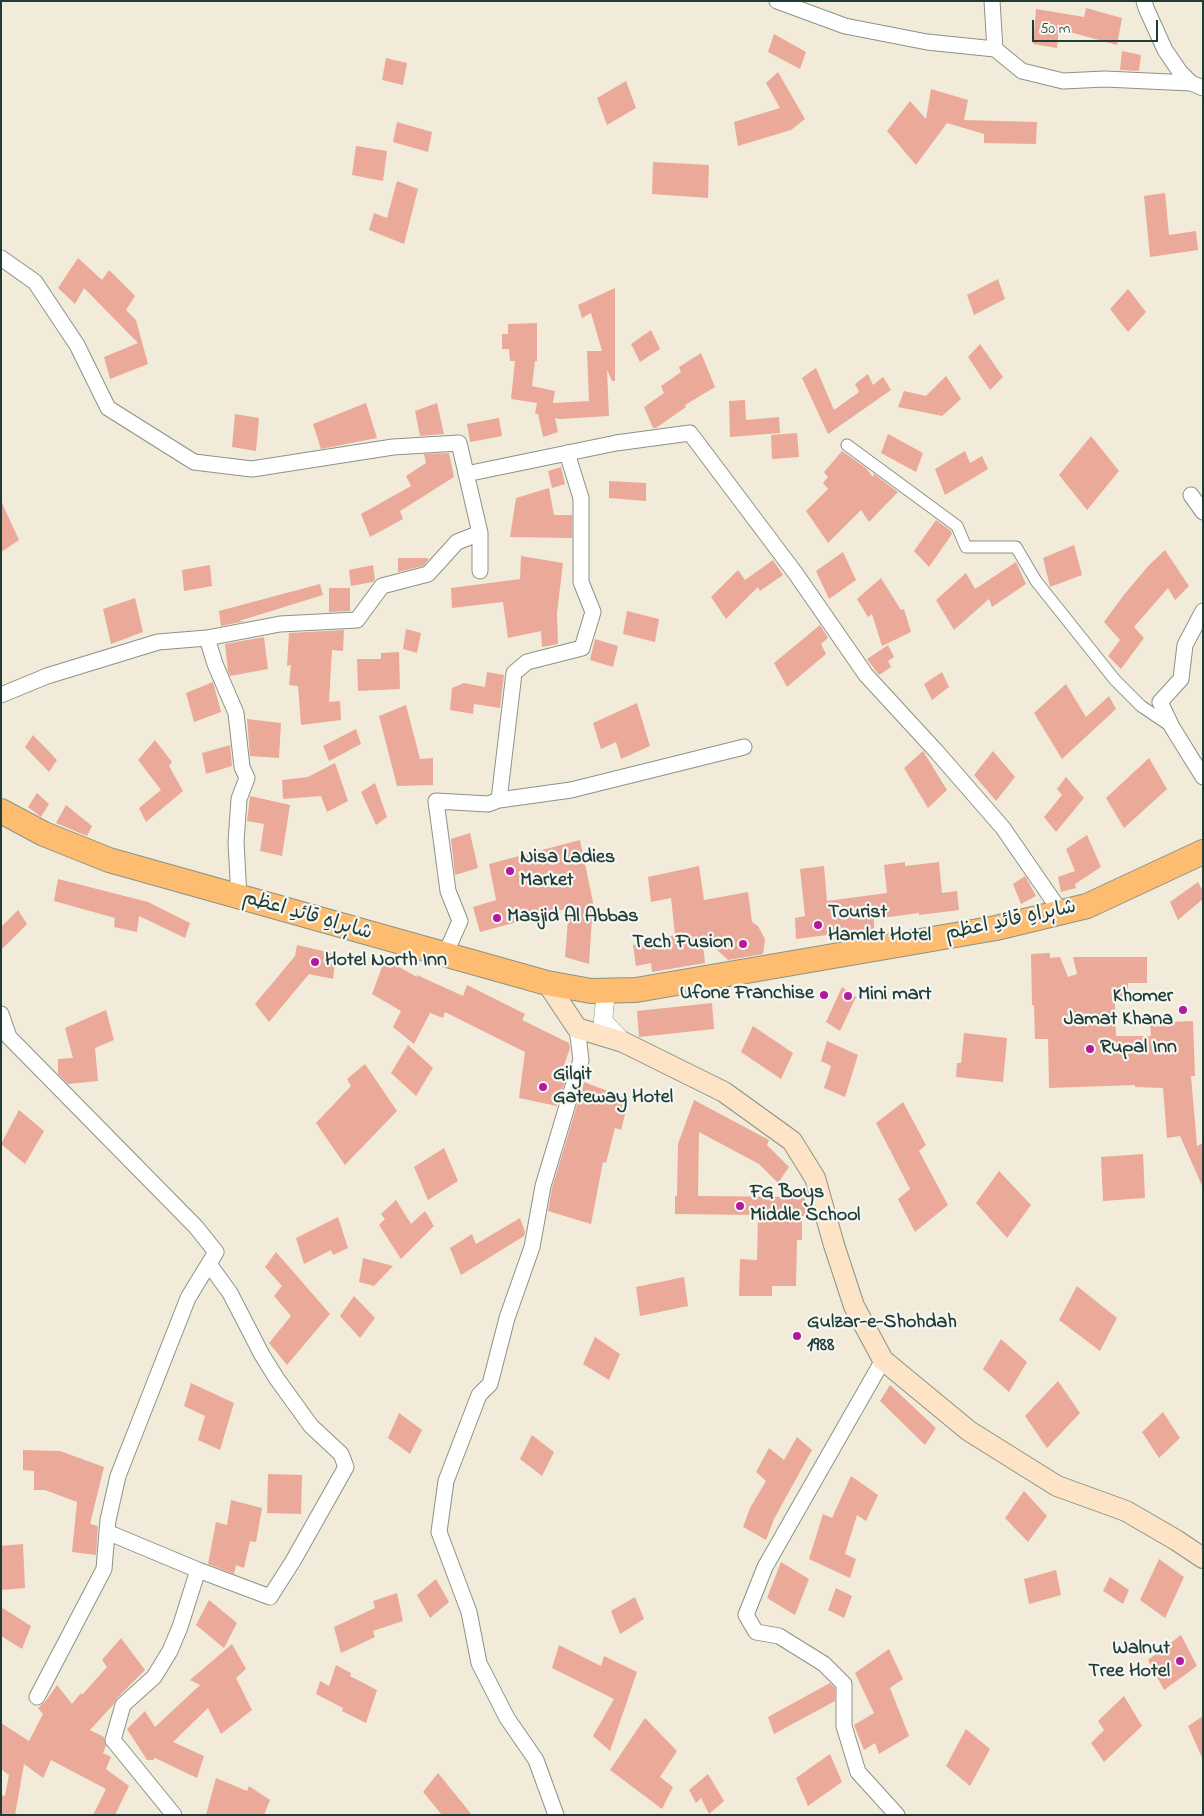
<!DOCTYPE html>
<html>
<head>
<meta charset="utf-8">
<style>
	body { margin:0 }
	#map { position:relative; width:1204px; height:1816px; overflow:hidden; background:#f3ebd9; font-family:"Indie Flower",sans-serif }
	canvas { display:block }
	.frame { position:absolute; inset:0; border:2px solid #1f3d34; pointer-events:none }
	.scale { position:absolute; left:1032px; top:20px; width:126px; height:22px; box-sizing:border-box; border:2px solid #1f3d34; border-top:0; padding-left:6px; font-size:15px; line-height:18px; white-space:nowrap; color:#1f3d34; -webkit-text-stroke:4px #f6f6f2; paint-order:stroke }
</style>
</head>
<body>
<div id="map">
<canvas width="1204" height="1816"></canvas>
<div class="frame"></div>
<div class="scale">50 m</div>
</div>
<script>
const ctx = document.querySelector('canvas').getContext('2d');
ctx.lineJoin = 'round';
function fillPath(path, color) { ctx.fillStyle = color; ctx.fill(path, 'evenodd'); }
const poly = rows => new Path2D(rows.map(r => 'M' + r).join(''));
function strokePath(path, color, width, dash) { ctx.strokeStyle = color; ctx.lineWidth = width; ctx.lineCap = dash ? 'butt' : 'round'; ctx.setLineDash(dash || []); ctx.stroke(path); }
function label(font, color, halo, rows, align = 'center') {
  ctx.font = font + ' "Indie Flower","Playpen Sans Arabic",sans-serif'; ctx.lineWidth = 4.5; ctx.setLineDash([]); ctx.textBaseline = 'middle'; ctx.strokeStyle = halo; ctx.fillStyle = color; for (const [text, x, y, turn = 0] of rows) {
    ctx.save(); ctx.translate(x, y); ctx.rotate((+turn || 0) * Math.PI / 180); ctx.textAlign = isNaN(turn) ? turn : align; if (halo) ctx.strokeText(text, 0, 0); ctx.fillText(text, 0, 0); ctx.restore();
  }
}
fillPath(poly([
	[1086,8,1122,18,1117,45,1059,29,1057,48,1033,44,1036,9,1084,17],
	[774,34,806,52,800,69,768,52],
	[1122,51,1141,55,1139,71,1120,70],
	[386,58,407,63,403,85,382,80],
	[778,72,805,119,791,130,738,146,734,122,780,108,766,83],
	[626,81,636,108,607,125,597,98],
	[931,89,968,100,964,120,1037,122,1036,144,984,143,984,134,947,123,916,165,887,131,910,101,926,119],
	[397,122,432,132,428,152,393,142],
	[356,146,387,151,383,181,352,175],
	[653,162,709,165,708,198,652,194],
	[397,181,418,189,404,244,369,230,374,213,387,218],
	[1165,193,1169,235,1196,231,1198,250,1150,257,1144,196],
	[78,258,102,280,109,270,135,296,126,310,136,320,148,364,110,379,104,357,138,343,84,288,75,304,58,288],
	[998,279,1005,299,974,315,967,295],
	[615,288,615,381,612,381,607,370,609,416,560,419,555,418,558,432,543,437,538,414,535,414,537,403,511,399,515,361,510,361,509,349,502,349,502,334,508,334,508,324,537,323,537,361,535,361,532,386,555,391,553,403,589,401,587,351,602,351,591,313,582,318,578,305],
	[1128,289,1146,312,1128,332,1110,309],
	[651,330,660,349,640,362,631,344],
	[980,344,1003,377,990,390,968,357],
	[701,353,715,387,685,405,686,407,656,428,653,428,644,407,664,393,661,386,681,372,679,367],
	[816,368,834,410,859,392,855,384,868,374,873,385,883,377,891,390,828,434,802,378],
	[946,376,961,399,942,416,898,407,904,391,926,396],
	[745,400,746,420,779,417,780,433,730,437,729,401],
	[366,403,377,438,321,449,313,424],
	[437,403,444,434,420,436,415,411],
	[235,414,259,418,256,451,232,447],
	[499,418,502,436,470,442,467,424],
	[797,433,799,457,772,459,771,435],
	[888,434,923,453,916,472,881,453],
	[1091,436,1119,471,1087,510,1059,475],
	[842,451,866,468,873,477,874,474,898,492,869,522,861,510,828,543,806,511,828,489,823,483,828,477,824,472],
	[965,451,970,463,982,456,988,469,945,495,935,469],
	[449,453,454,477,400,511,403,519,370,537,361,514,411,486,406,476,426,463,424,454],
	[561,467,565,484,552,488,548,471],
	[609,481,646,483,646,501,609,498],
	[549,488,554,515,572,515,572,538,510,537,516,498],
	[1,501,19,540,1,552],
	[936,520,951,531,952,534,929,567,914,551],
	[1074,545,1082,575,1050,587,1043,558],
	[1165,550,1189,586,1175,600,1168,588,1134,627,1144,638,1121,669,1108,656,1120,640,1104,622,1123,596,1149,565],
	[843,552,856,580,829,599,816,571],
	[521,556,563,563,557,613,558,644,542,647,541,631,508,638,503,602,452,608,451,588,520,579],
	[398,558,428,558,428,560,423,566,398,572],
	[773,560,783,575,760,591,758,587,726,619,711,597,738,570,745,580],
	[1016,562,1026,584,992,607,989,599,954,630,936,600,966,573,975,589],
	[210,565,212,586,184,591,182,570],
	[373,565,375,580,373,582,351,586,349,570],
	[881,578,901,610,904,609,911,632,882,646,872,614,868,617,857,599],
	[320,584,323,595,239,621,246,621,221,626,219,611],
	[329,588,350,588,350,611,329,612],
	[135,598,143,632,111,644,103,609],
	[627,611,659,619,655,642,623,634],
	[820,625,828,638,821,644,826,654,787,687,774,663],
	[406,629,421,633,417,653,403,649],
	[344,630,343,651,332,650,329,702,340,701,341,720,301,725,298,686,289,685,291,665,287,666,289,633],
	[264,637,268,669,230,676,228,671,225,644],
	[595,639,618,646,613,667,590,660],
	[888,645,894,657,888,661,891,667,879,675,867,659],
	[399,652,400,689,358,691,357,659,381,659,381,653],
	[487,672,504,675,500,708,474,704,473,714,450,710,452,688,464,683,485,687],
	[942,672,949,687,932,700,924,684],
	[213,682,221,712,194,722,186,693],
	[1066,684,1086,717,1109,696,1116,709,1062,759,1034,713],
	[637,703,650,746,621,759,616,742,601,749,593,723],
	[406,705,420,759,433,758,433,785,397,786,379,716],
	[247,719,281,723,279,758,250,756],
	[356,729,361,744,329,761,323,746],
	[33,735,57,760,49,772,25,747],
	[155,740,172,762,169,766,183,791,146,822,139,808,161,790,138,760],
	[230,745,232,766,206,774,202,753],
	[923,751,947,790,928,808,904,768],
	[993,751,1015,777,996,801,974,775],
	[1149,758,1167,789,1124,828,1106,798],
	[335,763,348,801,327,812,321,796,283,799,282,780,308,777],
	[1066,777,1084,798,1056,832,1044,817,1062,795,1057,789],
	[375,783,387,817,376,825,361,792],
	[37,793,49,804,41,817,28,807],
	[250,796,290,805,282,856,260,851,264,824,247,821],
	[66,805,92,826,87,836,56,823],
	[470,833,478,868,455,875,451,839],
	[1087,835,1101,867,1075,884,1076,888,1061,892,1058,877,1075,871,1066,849],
	[580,840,593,902,589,964,565,957,569,908,480,932,473,907,496,900,489,864],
	[905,862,905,866,939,862,942,893,957,891,959,910,919,915,919,913,874,919,874,929,796,939,795,918,805,916,800,869,824,866,827,901,887,893,884,865],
	[699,866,704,900,748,892,752,922,758,926,765,939,763,954,728,960,702,936,705,963,652,972,651,963,636,966,633,945,675,935,671,898,651,902,648,877],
	[1025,876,1036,896,1021,904,1013,884],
	[58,879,148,902,190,923,185,938,139,916,137,932,114,927,115,918,54,901],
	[1198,882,1203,891,1203,899,1178,920,1170,902],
	[18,910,27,924,1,950,1,927],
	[297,945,336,954,333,979,309,974,269,1022,255,1004,295,956],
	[1050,953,1050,958,1060,957,1068,977,1077,974,1073,957,1147,957,1147,983,1128,983,1128,1002,1115,1002,1116,1036,1151,1036,1150,1023,1193,1021,1195,1076,1191,1076,1197,1146,1203,1143,1203,1188,1180,1136,1167,1138,1163,1088,1135,1087,1135,1085,1049,1088,1048,1039,1035,1039,1034,1005,1032,1005,1031,954],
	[385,959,417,977,417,975,463,996,467,985,525,1014,522,1020,569,1043,570,1048,561,1074,567,1076,557,1106,519,1098,525,1052,445,1012,443,1018,430,1013,414,1044,393,1027,401,1011,372,994],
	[842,987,856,997,840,1031,826,1022],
	[712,1003,714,1029,639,1037,637,1011],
	[106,1010,114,1040,95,1048,98,1081,68,1084,58,1074,58,1059,73,1058,65,1028],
	[753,1026,793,1053,781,1079,741,1052],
	[964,1033,1007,1038,1003,1082,956,1077,957,1063,961,1063],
	[827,1041,858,1055,845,1097,824,1088,831,1066,821,1061],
	[408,1045,433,1068,416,1096,391,1073],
	[365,1064,397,1111,345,1165,316,1123,351,1086,347,1079],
	[584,1082,629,1099,621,1130,615,1128,606,1163,603,1162,591,1224,548,1211,552,1188],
	[694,1100,769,1140,767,1145,789,1167,778,1183,759,1164,699,1132,698,1196,805,1197,805,1216,802,1216,802,1240,797,1240,796,1286,772,1286,772,1296,739,1296,740,1259,757,1260,758,1215,675,1214,675,1196,677,1196,678,1144],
	[903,1102,926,1145,919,1151,948,1205,915,1232,898,1199,910,1189,876,1123],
	[19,1110,44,1131,25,1164,1,1144],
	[444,1148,458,1181,428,1200,414,1167],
	[1143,1154,1145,1198,1103,1201,1101,1157],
	[999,1171,1031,1205,1007,1238,976,1203],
	[396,1200,411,1224,425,1211,434,1226,401,1259,379,1225,385,1219,381,1214],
	[338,1217,348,1248,333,1255,331,1250,304,1264,296,1238],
	[520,1218,525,1232,524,1236,461,1275,450,1248,472,1234,476,1244],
	[276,1252,330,1314,287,1365,269,1343,291,1316,274,1296,282,1286,265,1267],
	[363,1258,393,1266,374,1286,359,1282],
	[684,1277,688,1306,640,1316,636,1287],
	[1077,1286,1117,1318,1100,1351,1059,1320],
	[354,1296,375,1318,360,1338,340,1316],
	[595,1337,620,1354,609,1380,583,1364],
	[1001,1339,1027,1362,1009,1392,983,1369],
	[1058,1381,1080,1413,1047,1448,1025,1416],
	[191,1383,234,1403,220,1450,198,1440,205,1416,184,1406],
	[890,1385,936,1428,925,1445,880,1401],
	[1163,1412,1180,1438,1159,1458,1142,1432],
	[399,1413,422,1430,410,1454,388,1438],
	[532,1435,554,1452,542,1476,520,1459],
	[797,1437,812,1450,774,1519,766,1540,743,1527,750,1508,766,1481,756,1472,769,1448,784,1460],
	[23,1450,60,1451,104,1467,90,1524,98,1526,96,1555,72,1552,77,1502,45,1490,34,1490,34,1471,23,1470],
	[268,1474,302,1475,301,1514,267,1513],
	[851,1476,878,1495,866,1521,857,1515,845,1554,856,1559,850,1578,809,1559,823,1514,832,1518],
	[1024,1491,1047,1516,1028,1542,1005,1518],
	[231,1500,262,1508,256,1542,250,1541,244,1568,236,1565,234,1574,208,1564,216,1522,227,1525],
	[23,1544,25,1588,1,1590,1,1546],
	[1159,1559,1184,1577,1165,1618,1140,1600],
	[781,1562,809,1579,795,1615,767,1598],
	[1056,1570,1061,1595,1029,1604,1024,1579],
	[1110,1577,1129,1590,1123,1604,1103,1591],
	[436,1579,449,1602,430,1618,417,1595],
	[836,1588,852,1596,844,1618,828,1610],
	[397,1593,403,1621,373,1631,375,1637,341,1653,334,1627,375,1608,373,1601],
	[635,1597,644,1619,620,1634,611,1611],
	[209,1600,237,1623,224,1648,196,1625],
	[1,1607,31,1626,22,1649,1,1636],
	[1181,1635,1197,1666,1164,1690,1148,1660],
	[121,1638,145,1670,117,1698,113,1705,90,1730,104,1737,106,1746,103,1753,111,1757,106,1769,129,1786,115,1815,93,1815,106,1789,51,1760,43,1778,24,1764,15,1815,1,1815,1,1795,5,1796,9,1775,1,1769,1,1723,29,1741,43,1714,38,1708,45,1702,57,1685,72,1704,81,1693,82,1695,107,1667,102,1660],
	[232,1644,246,1669,236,1678,252,1710,221,1734,208,1708,173,1742,204,1756,197,1778,155,1758,153,1760,147,1760,127,1729,145,1711,155,1727,200,1685,190,1680],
	[559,1645,601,1666,604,1656,637,1672,610,1751,593,1736,614,1699,552,1668],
	[889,1649,903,1679,890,1688,909,1736,879,1754,875,1743,864,1750,854,1725,874,1713,855,1673],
	[336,1665,351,1673,350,1676,377,1690,366,1723,342,1711,343,1708,316,1694,320,1681,329,1686],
	[830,1683,835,1688,835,1701,774,1734,768,1717],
	[1124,1696,1142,1726,1104,1762,1091,1743,1104,1730,1098,1721],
	[1203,1716,1203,1760,1188,1726],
	[645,1718,677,1751,660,1777,673,1787,662,1809,610,1770],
	[966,1729,990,1749,970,1786,946,1766],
	[830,1754,842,1782,808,1806,796,1778],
	[438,1773,472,1815,442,1815,423,1792],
	[708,1774,724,1801,709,1814,701,1798,696,1803,689,1790],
	[216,1778,247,1791,249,1786,270,1800,264,1815,206,1815]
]), '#eaa999');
const pedestrian = poly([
	[847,445,957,526,966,547,1016,547,1036,581,1115,680,1141,706,1172,727]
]);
const minor = poly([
	[777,1,845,26,927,42,995,49,1022,71,1063,81,1105,79,1191,83],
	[992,1,995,49],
	[1144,1,1146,8,1165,50,1180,72,1191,83,1203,88],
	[1,258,35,282,77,345,108,408,194,462,252,469,393,447,459,443,480,533,457,542,428,574,382,586,357,620,280,624,207,638,158,642,47,676,1,695],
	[466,474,616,443,690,433,796,574,866,675,936,751,1003,828,1061,912],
	[1191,495,1203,512],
	[480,533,480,571],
	[1203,611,1185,645,1181,679,1160,702,1172,727,1203,777],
	[207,638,215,664,236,713,242,767,247,778,239,799,236,842,239,898],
	[499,800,571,790,744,747],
	[445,955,460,921,448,891,436,801,488,804,499,800,514,673,527,662,582,648,593,612,581,582,581,498,567,453],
	[1,1014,9,1037,196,1227,216,1252,188,1298,118,1476,108,1520,104,1569,37,1697],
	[883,1360,765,1567,746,1615,756,1632,779,1636,824,1664,844,1684,844,1726,858,1772,897,1815],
	[107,1532,198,1570,270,1597,293,1561,346,1467,341,1454,311,1426,277,1379,262,1355,230,1293,209,1264],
	[174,1815,113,1740,123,1705,154,1677,170,1651,180,1627,198,1570],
	[556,1815,536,1760,507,1718,479,1663,469,1612,439,1532,446,1481,479,1395,490,1384,507,1318,532,1247,543,1186,581,1060,577,1028]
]);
const tertiary = poly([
	[606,991,603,1021,623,1042]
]);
const secondary = poly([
	[547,983,577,1028,623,1042,724,1092,792,1141,815,1178,834,1245,854,1306,883,1360,969,1431,1057,1486,1126,1511,1176,1540,1203,1558]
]);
const trunk = poly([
	[1,811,44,834,109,860,547,983,591,991,636,990,996,928,1087,906,1203,852]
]);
strokePath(pedestrian, '#899486', 13);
strokePath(minor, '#899486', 17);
strokePath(tertiary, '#899486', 19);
strokePath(secondary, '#899486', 22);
strokePath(trunk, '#899486', 26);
strokePath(pedestrian, '#fff', 11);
strokePath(minor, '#fff', 15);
strokePath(tertiary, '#fff', 18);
strokePath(secondary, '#fee4c6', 20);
strokePath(trunk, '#fdbc70', 24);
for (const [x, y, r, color] of [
	[510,871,5,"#b5179e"],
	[497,918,5,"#b5179e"],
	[818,925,5,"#b5179e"],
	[743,944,5,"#b5179e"],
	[315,962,5,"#b5179e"],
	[824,995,5,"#b5179e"],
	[848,996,5,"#b5179e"],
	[1183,1010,5,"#b5179e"],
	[1090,1049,5,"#b5179e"],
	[543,1087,5,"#b5179e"],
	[740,1206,5,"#b5179e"],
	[797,1336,5,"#b5179e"],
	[1180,1661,5,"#b5179e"]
]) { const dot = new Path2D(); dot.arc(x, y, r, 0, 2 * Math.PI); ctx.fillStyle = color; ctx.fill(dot); strokePath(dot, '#f6f6f2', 2); }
label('bold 20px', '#1f3d34', '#f6f6f2', [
	["Nisa Ladies",520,859],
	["Market",520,882],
	["Tourist",828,914],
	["Hamlet Hotel",828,937],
	["Masjid Al Abbas",507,918],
	["Tech Fusion",733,944,"right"],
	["Hotel North Inn",325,962],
	["Ufone Franchise",814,995,"right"],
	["Mini mart",858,996],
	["Khomer",1173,998,"right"],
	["Jamat Khana",1173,1021,"right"],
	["Rupal Inn",1100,1049],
	["Gilgit",553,1076],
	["Gateway Hotel",553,1099],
	["FG Boys",750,1194],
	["Middle School",750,1217],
	["Gulzar-e-Shohdah",807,1324],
	["1988",807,1347],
	["Walnut",1170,1650,"right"],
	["Tree Hotel",1170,1673,"right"]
], 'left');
label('20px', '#1f3d34', '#f6f6f2', [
	["شاہراہِ قائدِ اعظم",307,917,16],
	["شاہراہِ قائدِ اعظم",1011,922,-12]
]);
</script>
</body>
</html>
